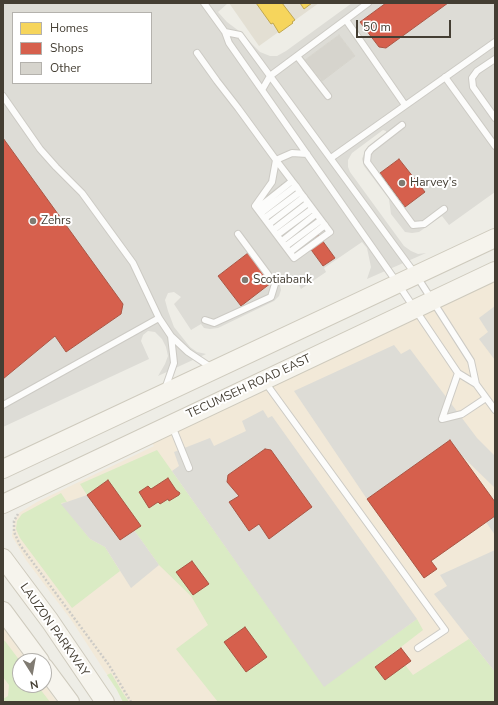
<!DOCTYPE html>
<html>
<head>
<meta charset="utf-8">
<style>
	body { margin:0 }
	#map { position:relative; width:498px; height:705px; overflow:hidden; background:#eeede6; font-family:"Nunito Sans",sans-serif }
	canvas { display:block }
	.frame { position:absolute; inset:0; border:4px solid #443e33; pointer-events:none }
	.legend { position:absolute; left:12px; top:12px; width:140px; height:72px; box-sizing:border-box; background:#fff; border:1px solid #b4b2ad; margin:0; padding:5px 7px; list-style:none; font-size:12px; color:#443e33 }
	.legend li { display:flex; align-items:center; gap:8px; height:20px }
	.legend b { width:20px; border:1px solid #b4b2ad }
	.north { position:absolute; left:12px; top:653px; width:40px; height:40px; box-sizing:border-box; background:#fff; border:1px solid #b4b2ad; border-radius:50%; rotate:169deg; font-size:11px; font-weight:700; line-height:16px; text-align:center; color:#443e33 }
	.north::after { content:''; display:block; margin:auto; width:14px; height:18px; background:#807b72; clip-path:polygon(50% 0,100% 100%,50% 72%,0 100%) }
	.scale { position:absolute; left:356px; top:20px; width:95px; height:18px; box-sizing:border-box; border:2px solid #443e33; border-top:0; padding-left:5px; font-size:12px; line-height:14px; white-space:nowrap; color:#443e33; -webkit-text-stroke:3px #fff; paint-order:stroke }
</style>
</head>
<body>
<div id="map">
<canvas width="498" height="705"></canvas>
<div class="frame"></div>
<ul class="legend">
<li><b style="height:11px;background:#f6d55c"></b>Homes</li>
<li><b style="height:11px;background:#d6604d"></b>Shops</li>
<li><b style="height:11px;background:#d6d4cd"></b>Other</li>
</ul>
<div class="north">N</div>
<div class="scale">50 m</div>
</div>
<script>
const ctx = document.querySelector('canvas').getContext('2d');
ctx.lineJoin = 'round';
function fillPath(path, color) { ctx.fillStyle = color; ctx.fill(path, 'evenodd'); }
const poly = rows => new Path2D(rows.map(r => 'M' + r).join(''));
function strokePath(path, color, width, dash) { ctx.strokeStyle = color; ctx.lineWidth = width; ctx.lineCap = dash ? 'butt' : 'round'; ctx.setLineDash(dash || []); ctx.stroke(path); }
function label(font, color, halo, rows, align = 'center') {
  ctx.font = font + ' "Nunito Sans",sans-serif'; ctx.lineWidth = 4; ctx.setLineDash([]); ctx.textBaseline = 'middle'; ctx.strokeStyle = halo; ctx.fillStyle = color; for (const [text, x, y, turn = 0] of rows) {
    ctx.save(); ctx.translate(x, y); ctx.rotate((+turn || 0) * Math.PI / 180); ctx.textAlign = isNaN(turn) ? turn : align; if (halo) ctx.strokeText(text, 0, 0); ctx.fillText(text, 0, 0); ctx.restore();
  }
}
fillPath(poly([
	[229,3,319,3,259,46]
]), '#e3dfd3');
fillPath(poly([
	[495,281,495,702,123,702,117,690,72,621,26,560,12,536,14,521,19,513,37,502,154,446,143,431],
	[3,627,27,661,20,661,20,685,44,684,57,702,3,702]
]), '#f2e9d8');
fillPath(poly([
	[157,450,324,686,417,619,423,630,375,667,385,680,405,665,413,675,469,639,495,672,495,702,218,702,176,649,208,625,191,596,159,565,134,530,107,481,87,495,80,484],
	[61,493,67,502,61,503,90,539,105,547,120,571,72,608,20,538,16,529,17,521,22,514],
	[3,640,5,641,20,661,20,685,37,685,50,702,3,702,3,699,8,696,9,685,3,677],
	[111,673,123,693,129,702,123,702,117,690,107,675]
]), '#daebc4');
fillPath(poly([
	[3,3,226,3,227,4,218,12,227,22,239,31,260,52,270,56,277,56,286,51,352,3,386,3,360,22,379,47,386,48,448,3,495,3,495,192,449,225,442,216,419,232,412,233,405,232,391,214,389,199,364,166,362,159,366,149,386,135,386,131,383,130,352,153,348,160,348,167,350,172,404,246,411,251,418,254,426,253,367,279,371,267,367,248,362,242,324,268,326,272,301,289,295,277,280,285,281,290,279,296,274,301,218,328,210,329,204,328,201,324,191,330,174,304,181,297,174,292,168,293,165,300,168,311,174,327,190,347,197,352,206,354,158,376,165,364,168,356,166,347,162,339,155,332,148,331,143,335,141,341,149,359,3,427,3,379,55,336,66,352,121,314,3,138],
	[13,13,151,13,151,83,13,83],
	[339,35,355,56,321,81,305,60],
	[399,159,424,192,405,206,380,173],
	[271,195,335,258,323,266],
	[248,253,271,283,241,306,218,276],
	[495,306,495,360,479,339,488,332,479,318],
	[394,345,401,354,410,349,477,438,495,456,495,488,462,456,450,440,367,499,294,391],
	[263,410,268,418,272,416,417,619,324,687,172,471,179,466,174,452,210,438,214,446,246,431,242,421],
	[87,495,120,540,134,530,159,565,131,588,105,547,90,539,61,504],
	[495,516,495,535,486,522],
	[495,550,495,672,434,594,447,586,440,575]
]), '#dddcd6');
const homes = poly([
	[256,3,282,3,295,20,292,22,293,23,279,33,273,23,271,24,256,3],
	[300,3,312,3,304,9,300,3]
]);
fillPath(homes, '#f6d55c');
strokePath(homes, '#c1a850', 1);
const shops = poly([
	[386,3,448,3,386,48,379,47,360,22,386,3],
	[3,138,123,304,121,314,66,352,55,336,3,379,3,138],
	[399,159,425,192,405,207,380,173,399,159],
	[282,185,335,258,323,266,271,195,282,185],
	[248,253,271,283,241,306,218,276,248,253],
	[450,440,495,502,495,516,431,561,437,569,424,578,367,499,450,440],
	[265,449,271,450,312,507,269,539,259,524,249,531,229,502,239,496,227,482,228,475,265,449],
	[168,478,176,490,180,493,179,495,169,501,168,499,160,504,158,502,149,508,139,492,148,486,151,489,168,478],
	[108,480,141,526,120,540,87,495,108,480],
	[192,561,209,584,193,595,176,572,192,561],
	[245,627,267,657,246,672,224,642,245,627],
	[401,648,411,661,385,680,375,667,401,648]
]);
fillPath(shops, '#d6604d');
strokePath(shops, '#aa5645', 1);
const building = poly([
	[339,35,355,56,322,81,305,60,339,35]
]);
fillPath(building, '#d6d4cd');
strokePath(building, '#d6d4cc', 1);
const lane = poly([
	[204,3,225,32,229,43,398,284,458,373,476,384,495,410],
	[346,20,405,105],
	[225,32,240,35,416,275,471,361,476,384],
	[197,53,217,81,238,108,276,160,292,181,296,186,300,192,330,232,294,258,255,206,272,182,276,160,292,153,307,154],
	[297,56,328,96],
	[495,59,477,71,472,78,473,87,495,118],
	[445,77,495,146],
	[262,90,270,76,368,3],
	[3,96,40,149,56,167,82,193,133,263,159,318,171,336,188,352,212,368],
	[402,125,371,149,368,153,367,162,413,225,424,224,444,209],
	[331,158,495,42],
	[258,208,292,181],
	[261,213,296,186],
	[265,218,300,192],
	[269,224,304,197],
	[273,230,308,203],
	[277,235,312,209],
	[282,241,316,214],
	[286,246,321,220],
	[290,252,325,225],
	[205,320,214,323,271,297,275,284,238,234],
	[265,382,445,630,418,648],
	[165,389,174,363,171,336],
	[3,405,159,318],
	[442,419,462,414,486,398],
	[442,419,458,373],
	[172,426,189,468]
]);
const secondary = poly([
	[3,469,495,238],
	[3,504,495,271],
	[3,558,50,621,105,702],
	[3,611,40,661],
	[44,667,70,702]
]);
strokePath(lane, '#cccac4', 8);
strokePath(secondary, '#cecabd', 20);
strokePath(poly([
	[18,514,14,521,14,532,20,545,109,665,131,702]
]), '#cdcbc6', 2.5, [2, 2]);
strokePath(lane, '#fcfcfb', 6);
strokePath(secondary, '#f6f4ed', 18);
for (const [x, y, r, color] of [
	[402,183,4,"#807b72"],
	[33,221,4,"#807b72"],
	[245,280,4,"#807b72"]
]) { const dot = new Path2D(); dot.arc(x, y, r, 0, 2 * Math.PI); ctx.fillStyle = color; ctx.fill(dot); strokePath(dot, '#fff', 1.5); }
label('12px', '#443e33', '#fff', [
	["Harvey's",410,183],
	["Zehrs",41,221],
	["Scotiabank",253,280]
], 'left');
label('12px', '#443e33', '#fff', [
	["TECUMSEH ROAD EAST",249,387,-25],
	["LAUZON PARKWAY",54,630,55]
]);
</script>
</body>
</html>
